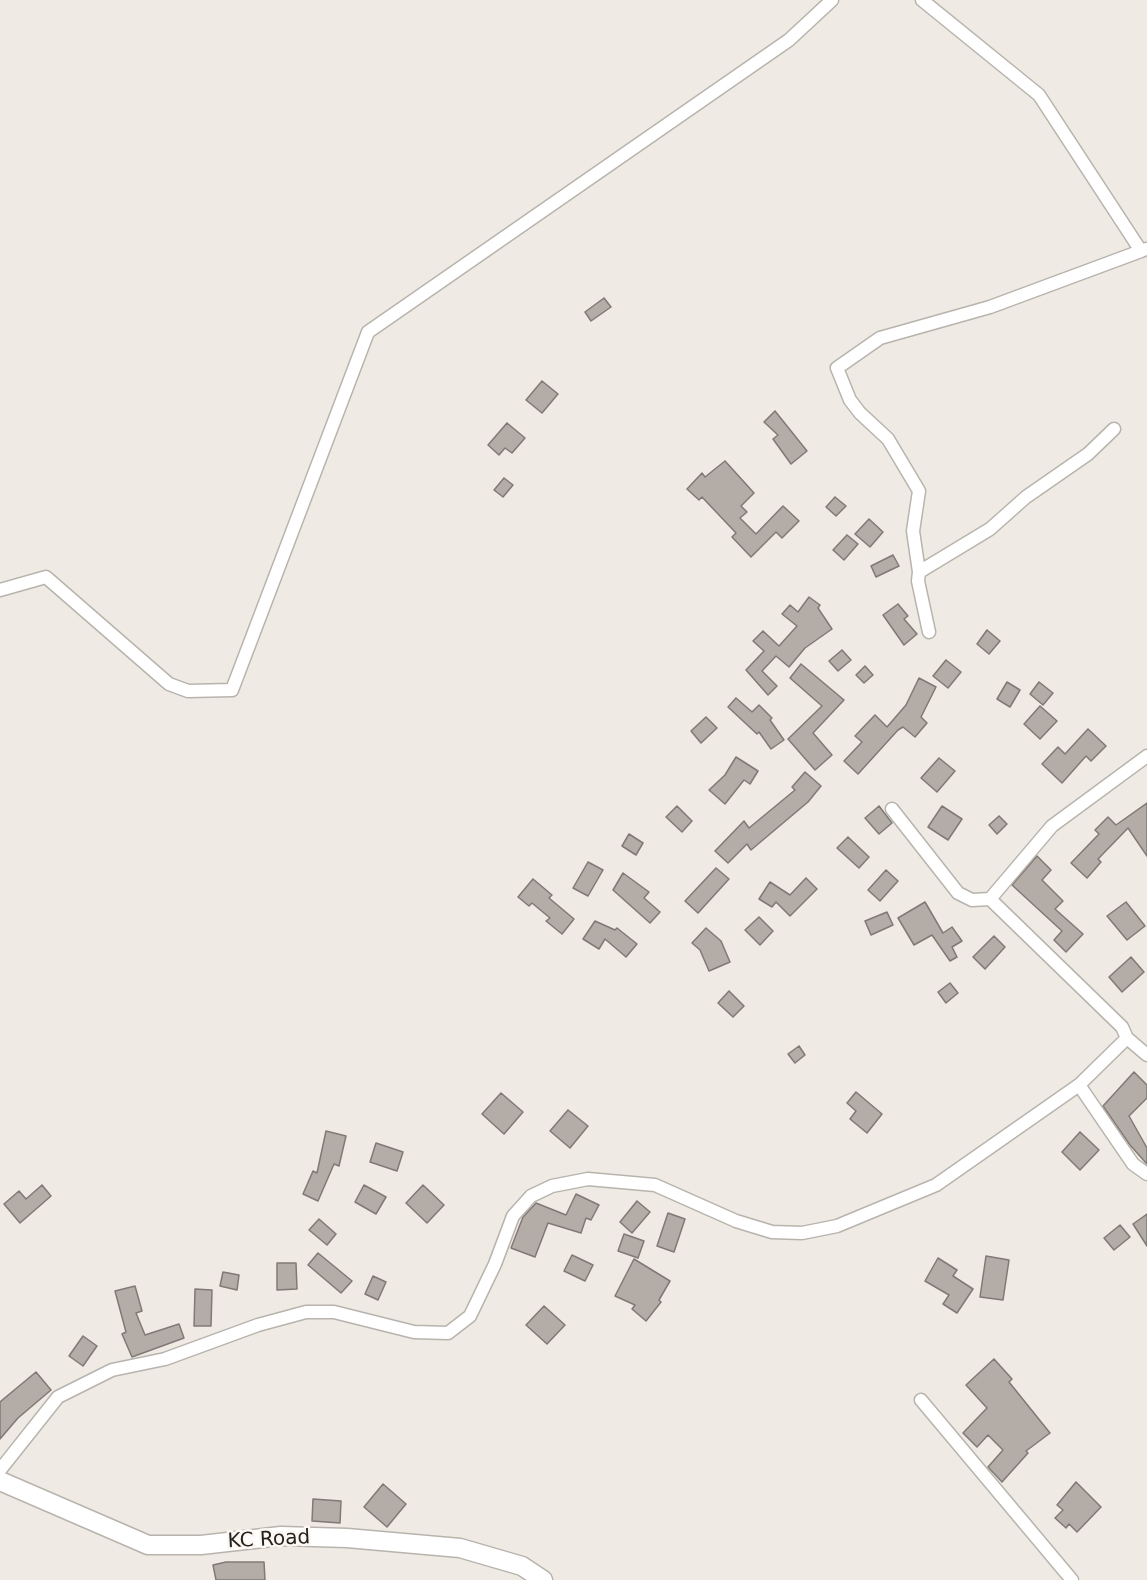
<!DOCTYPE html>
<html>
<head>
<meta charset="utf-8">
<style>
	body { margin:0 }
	canvas { display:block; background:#efeae3 }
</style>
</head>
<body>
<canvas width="1147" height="1580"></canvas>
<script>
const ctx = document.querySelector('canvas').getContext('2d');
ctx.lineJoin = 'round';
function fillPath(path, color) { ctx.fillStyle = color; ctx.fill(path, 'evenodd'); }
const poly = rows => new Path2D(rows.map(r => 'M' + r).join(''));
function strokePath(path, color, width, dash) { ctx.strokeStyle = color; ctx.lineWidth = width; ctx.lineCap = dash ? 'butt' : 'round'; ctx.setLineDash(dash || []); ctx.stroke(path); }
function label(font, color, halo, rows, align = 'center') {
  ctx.font = font + ' "DejaVu Sans",sans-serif'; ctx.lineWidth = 5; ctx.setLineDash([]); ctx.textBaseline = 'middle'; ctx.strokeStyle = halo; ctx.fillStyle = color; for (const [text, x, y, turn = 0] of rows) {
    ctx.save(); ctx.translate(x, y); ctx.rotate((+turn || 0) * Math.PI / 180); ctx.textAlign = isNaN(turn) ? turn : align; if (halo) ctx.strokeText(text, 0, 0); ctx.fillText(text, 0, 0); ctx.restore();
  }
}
const building = poly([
	[604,298,611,307,591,321,585,312,604,298],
	[542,381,558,394,542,413,526,400,542,381],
	[775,411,807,451,791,464,773,439,778,435,764,422,775,411],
	[507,423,525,438,512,453,505,448,499,455,488,445,507,423],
	[725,461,754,493,741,506,747,512,740,518,756,534,783,506,799,521,782,538,776,532,751,557,732,537,736,533,702,497,699,500,687,489,702,473,705,477,725,461],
	[504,478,513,485,503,497,494,490,504,478],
	[835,497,846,506,836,516,826,507,835,497],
	[869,519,883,532,870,547,855,534,869,519],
	[847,535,858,544,844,560,833,550,847,535],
	[893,555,899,566,876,577,871,566,893,555],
	[809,597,820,605,818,608,832,629,805,648,789,667,776,656,762,671,777,686,768,695,746,670,764,651,753,641,763,631,779,646,797,626,782,614,790,605,798,612,809,597],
	[898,604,908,616,904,619,917,634,904,645,883,615,898,604],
	[987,630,1000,641,989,654,977,644,987,630],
	[842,650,851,660,838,671,829,661,842,650],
	[946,660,961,672,948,688,933,676,946,660],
	[801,664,844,700,813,733,832,755,815,770,788,739,822,706,790,678,801,664],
	[865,666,873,675,864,683,856,675,865,666],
	[919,678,936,687,921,717,927,723,915,737,903,727,898,730,858,774,844,761,862,742,855,736,875,715,887,727,906,705,919,678],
	[1007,682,1020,690,1010,707,997,699,1007,682],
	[1039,682,1053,693,1043,705,1030,694,1039,682],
	[736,698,752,712,759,705,772,718,770,720,784,740,771,749,759,732,757,734,728,707,736,698],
	[1040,706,1057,721,1040,739,1024,724,1040,706],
	[706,717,717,728,701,743,691,731,706,717],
	[1088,729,1106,746,1091,761,1086,756,1062,783,1042,764,1058,747,1065,754,1088,729],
	[736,757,758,771,750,784,744,780,725,804,709,790,725,775,736,757],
	[939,758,955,771,937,792,921,778,939,758],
	[805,772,821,786,808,802,751,850,747,844,728,863,715,851,744,821,749,828,795,790,792,787,805,772],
	[1147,803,1147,856,1128,828,1098,859,1101,862,1087,878,1071,863,1099,834,1095,830,1108,817,1116,825,1147,803],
	[677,806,692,821,682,832,666,817,677,806],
	[879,806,892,823,879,834,865,818,879,806],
	[942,806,962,819,948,840,928,827,942,806],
	[999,816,1007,824,997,834,989,825,999,816],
	[629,834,643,843,636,855,622,846,629,834],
	[848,837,869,857,859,868,837,848,848,837],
	[1037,856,1051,870,1042,880,1063,901,1055,909,1083,934,1066,952,1054,940,1062,931,1012,885,1037,856],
	[588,862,603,870,588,896,573,888,588,862],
	[716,868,729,879,698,913,685,901,716,868],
	[886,870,898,881,880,901,868,890,886,870],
	[623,873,649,892,644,898,660,912,650,923,613,890,623,873],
	[806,878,817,889,790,916,776,902,772,907,759,899,770,882,790,895,806,878],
	[533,879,552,895,549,898,574,919,562,934,546,921,550,918,532,903,529,906,518,897,533,879],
	[925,902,943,933,952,927,962,941,952,947,957,957,950,961,932,935,914,945,898,918,925,902],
	[1126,902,1145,926,1127,940,1107,916,1126,902],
	[887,912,893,925,871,935,865,921,887,912],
	[759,917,773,931,760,945,745,930,759,917],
	[595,921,615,930,617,928,637,944,626,957,605,939,599,949,583,939,595,921],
	[706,928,721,941,730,962,709,971,700,950,692,943,706,928],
	[994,936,1005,947,985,969,973,957,994,936],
	[1131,957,1144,972,1122,992,1109,977,1131,957],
	[950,983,958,993,946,1003,938,992,950,983],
	[729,991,744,1006,733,1017,718,1003,729,991],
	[799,1046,805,1055,795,1063,788,1054,799,1046],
	[1134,1072,1147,1085,1147,1098,1129,1116,1147,1148,1147,1164,1130,1145,1103,1106,1134,1072],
	[856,1092,882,1114,867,1133,850,1119,856,1111,847,1103,856,1092],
	[501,1093,523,1112,504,1134,482,1114,501,1093],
	[568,1110,588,1126,570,1148,550,1131,568,1110],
	[326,1131,346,1136,339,1166,334,1164,318,1201,303,1194,313,1171,317,1173,326,1131],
	[1080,1132,1099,1150,1080,1170,1062,1152,1080,1132],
	[376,1143,403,1152,397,1171,370,1162,376,1143],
	[42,1185,51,1196,20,1223,4,1204,19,1191,26,1199,42,1185],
	[364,1185,386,1197,376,1214,355,1202,364,1185],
	[423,1185,444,1205,427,1223,406,1203,423,1185],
	[576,1194,599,1205,591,1220,586,1218,581,1233,548,1223,535,1257,511,1248,523,1217,536,1203,566,1215,576,1194],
	[637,1201,650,1212,632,1233,620,1222,637,1201],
	[668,1213,685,1219,674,1252,657,1246,668,1213],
	[1147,1214,1147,1246,1133,1224,1147,1214],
	[319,1219,336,1234,327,1245,309,1230,319,1219],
	[1120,1225,1130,1237,1114,1250,1104,1238,1120,1225],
	[624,1234,644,1241,638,1258,618,1251,624,1234],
	[318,1253,352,1281,341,1293,308,1265,318,1253],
	[572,1255,593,1265,585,1281,564,1271,572,1255],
	[986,1256,1009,1260,1003,1300,980,1297,986,1256],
	[938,1258,957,1270,953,1276,973,1289,957,1313,943,1304,949,1295,925,1281,938,1258],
	[634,1259,670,1281,659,1300,661,1302,646,1321,632,1309,635,1305,615,1296,634,1259],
	[277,1263,296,1263,297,1289,277,1290,277,1263],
	[223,1272,239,1275,237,1290,220,1286,223,1272],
	[373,1276,386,1282,378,1300,365,1294,373,1276],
	[135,1286,142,1311,136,1313,145,1335,179,1324,184,1338,132,1357,122,1334,126,1332,115,1291,135,1286],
	[195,1289,212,1290,211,1326,194,1326,195,1289],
	[544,1306,565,1325,547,1344,526,1325,544,1306],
	[83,1336,97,1346,83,1366,69,1356,83,1336],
	[994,1359,1012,1379,1009,1382,1050,1433,1026,1451,1028,1453,1002,1482,988,1467,1003,1450,988,1435,977,1447,963,1433,987,1408,966,1385,994,1359],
	[36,1372,51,1390,18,1418,0,1439,0,1402,36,1372],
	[1076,1482,1101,1507,1077,1532,1069,1524,1066,1528,1055,1518,1063,1510,1057,1505,1076,1482],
	[383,1484,406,1504,387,1527,364,1507,383,1484],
	[313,1499,341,1501,340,1523,312,1521,313,1499],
	[226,1562,264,1562,265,1580,216,1580,213,1565,226,1562]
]);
fillPath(building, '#b4aca7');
strokePath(building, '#817975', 1.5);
const street = poly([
	[922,0,1039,95,1141,251,1146,249],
	[919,572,990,529,1026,497,1088,454,1114,429],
	[0,590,46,577,169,684,188,691,232,690,368,332,789,40,832,0],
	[929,632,918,581,919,572,913,531,919,491,888,439,860,413,850,400,837,368,880,338,990,307,1141,251],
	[892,809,958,893,972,900,990,899,1052,826,1147,756],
	[990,899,1122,1027,1127,1038,1147,1055],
	[1079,1085,1133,1164,1147,1174],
	[921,1400,1072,1580],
	[0,1470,58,1397,112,1370,165,1359,258,1325,306,1312,334,1312,414,1332,448,1333,470,1316,495,1264,513,1216,531,1196,552,1186,588,1179,655,1185,736,1221,772,1232,802,1233,837,1226,936,1185,1079,1085,1127,1038]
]);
const secondary = poly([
	[0,1481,148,1545,201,1545,281,1536,347,1538,460,1548,522,1566,543,1580]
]);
strokePath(street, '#b8b4ad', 15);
strokePath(secondary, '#b8b4ad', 21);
strokePath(street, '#fff', 12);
strokePath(secondary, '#fff', 18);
label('20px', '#22211e', '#fcf7f0', [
	["KC Road",269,1540,-3]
]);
</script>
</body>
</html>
